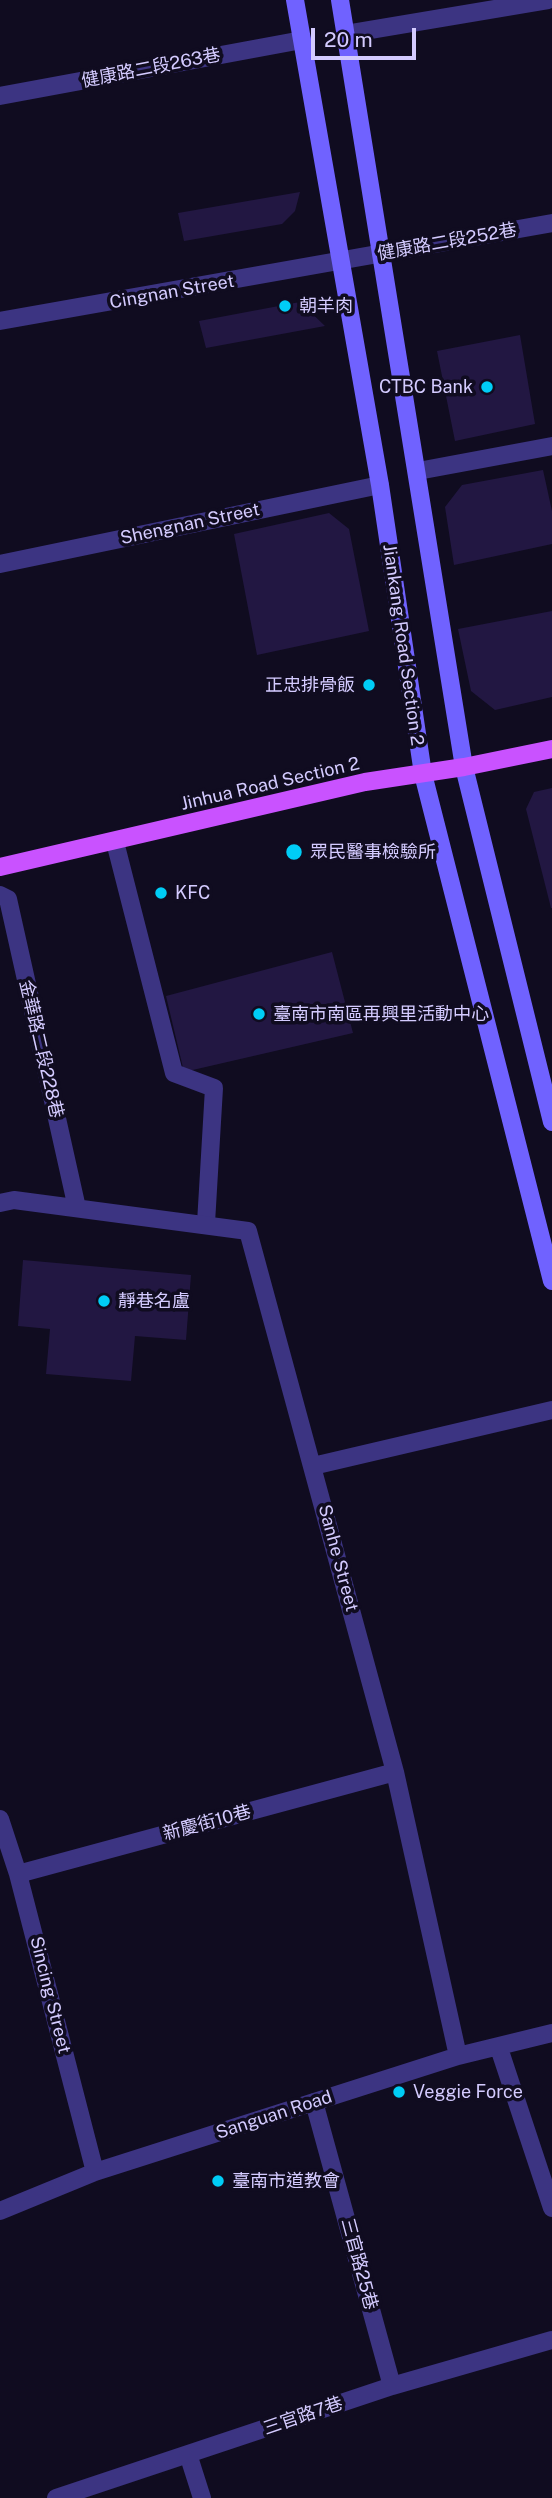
<!DOCTYPE html>
<html>
<head>
<meta charset="utf-8">
<style>
	body { margin:0 }
	#map { position:relative; width:552px; height:2498px; overflow:hidden; background:#100c20; font-family:"Public Sans",sans-serif }
	canvas { display:block }
	.scale { position:absolute; left:311px; top:28px; width:105px; height:32px; box-sizing:border-box; border:4px solid #d4cbff; border-top:0; padding-left:9px; font-size:21px; line-height:24px; white-space:nowrap; color:#d4cbff; -webkit-text-stroke:5px #100c20; paint-order:stroke }
</style>
</head>
<body>
<div id="map">
<canvas width="552" height="2498"></canvas>
<div class="scale">20 m</div>
</div>
<script>
const ctx = document.querySelector('canvas').getContext('2d');
ctx.lineJoin = 'round';
function fillPath(path, color) { ctx.fillStyle = color; ctx.fill(path, 'evenodd'); }
const poly = rows => new Path2D(rows.map(r => 'M' + r).join(''));
function strokePath(path, color, width, dash) { ctx.strokeStyle = color; ctx.lineWidth = width; ctx.lineCap = dash ? 'butt' : 'round'; ctx.setLineDash(dash || []); ctx.stroke(path); }
function label(font, color, halo, rows, align = 'center') {
  ctx.font = font + ' "Public Sans","Noto Sans TC",sans-serif'; ctx.lineWidth = 7; ctx.setLineDash([]); ctx.textBaseline = 'middle'; ctx.strokeStyle = halo; ctx.fillStyle = color; for (const [text, x, y, turn = 0] of rows) {
    ctx.save(); ctx.translate(x, y); ctx.rotate((+turn || 0) * Math.PI / 180); ctx.textAlign = isNaN(turn) ? turn : align; if (halo) ctx.strokeText(text, 0, 0); ctx.fillText(text, 0, 0); ctx.restore();
  }
}
fillPath(poly([
	[300,192,295,211,282,224,184,241,178,213],
	[300,302,325,326,206,348,199,321],
	[520,335,535,424,455,441,437,351],
	[543,470,552,511,552,544,454,565,445,507,462,485],
	[329,513,349,529,369,631,257,655,234,534],
	[552,611,552,697,495,710,471,691,458,629],
	[552,788,552,908,551,908,526,809,534,792],
	[332,952,353,1033,184,1072,166,996],
	[23,1260,191,1275,186,1340,135,1336,131,1381,46,1374,50,1329,18,1326]
]), '#221742');
strokePath(poly([
	[115,842,174,1073,214,1088,206,1223]
]), '#3c3482', 18);
strokePath(poly([
	[346,34,548,0],
	[0,96,302,40],
	[0,321,552,223],
	[418,471,552,446],
	[0,564,380,485],
	[0,895,8,899,77,1208],
	[0,1203,14,1200,248,1231,395,1772,458,2056],
	[313,1466,552,1410],
	[0,1819,18,1874,95,2172],
	[18,1874,395,1772],
	[499,2048,552,2208],
	[314,2102,392,2386],
	[0,2211,95,2172,458,2056,552,2033],
	[188,2454,202,2498],
	[56,2498,392,2386,552,2340]
]), '#3c3482', 18);
strokePath(poly([
	[295,0,380,485,423,774,552,1281],
	[340,0,464,767,552,1122]
]), '#7062ff', 18);
strokePath(poly([
	[0,867,365,782,464,767,552,749]
]), '#c952ff', 18);
for (const [x, y, r, color] of [
	[285,306,7,"#00cdf6"],
	[487,387,7,"#00cdf6"],
	[369,685,7,"#00cdf6"],
	[294,852,9,"#00cdf6"],
	[161,893,7,"#00cdf6"],
	[259,1014,7,"#00cdf6"],
	[104,1301,7,"#00cdf6"],
	[399,2092,7,"#00cdf6"],
	[218,2181,7,"#00cdf6"]
]) { const dot = new Path2D(); dot.arc(x, y, r, 0, 2 * Math.PI); ctx.fillStyle = color; ctx.fill(dot); strokePath(dot, '#100c20', 2.5); }
label('18px', '#d4cbff', '#100c20', [
	["健康路二段263巷",151,68,-11],
	["健康路二段252巷",447,242,-10],
	["Cingnan Street",172,292,-10],
	["Shengnan Street",190,524,-12],
	["Jiankang Road Section 2",403,645,82],
	["Jinhua Road Section 2",270,784,-13],
	["金華路二段228巷",41,1049,77],
	["Sanhe Street",338,1558,75],
	["新慶街10巷",207,1823,-15],
	["Sincing Street",50,1995,76],
	["Sanguan Road",274,2115,-18],
	["三官路25巷",359,2264,75],
	["三官路7巷",303,2416,-19]
]);
label('18px', '#d4cbff', '#100c20', [
	["朝羊肉",299,306],
	["CTBC Bank",473,387,"right"],
	["正忠排骨飯",355,685,"right"],
	["眾民醫事檢驗所",310,852],
	["KFC",175,893],
	["臺南市南區再興里活動中心",273,1014],
	["靜巷名盧",118,1301],
	["Veggie Force",413,2092],
	["臺南市道教會",232,2181]
], 'left');
</script>
</body>
</html>
